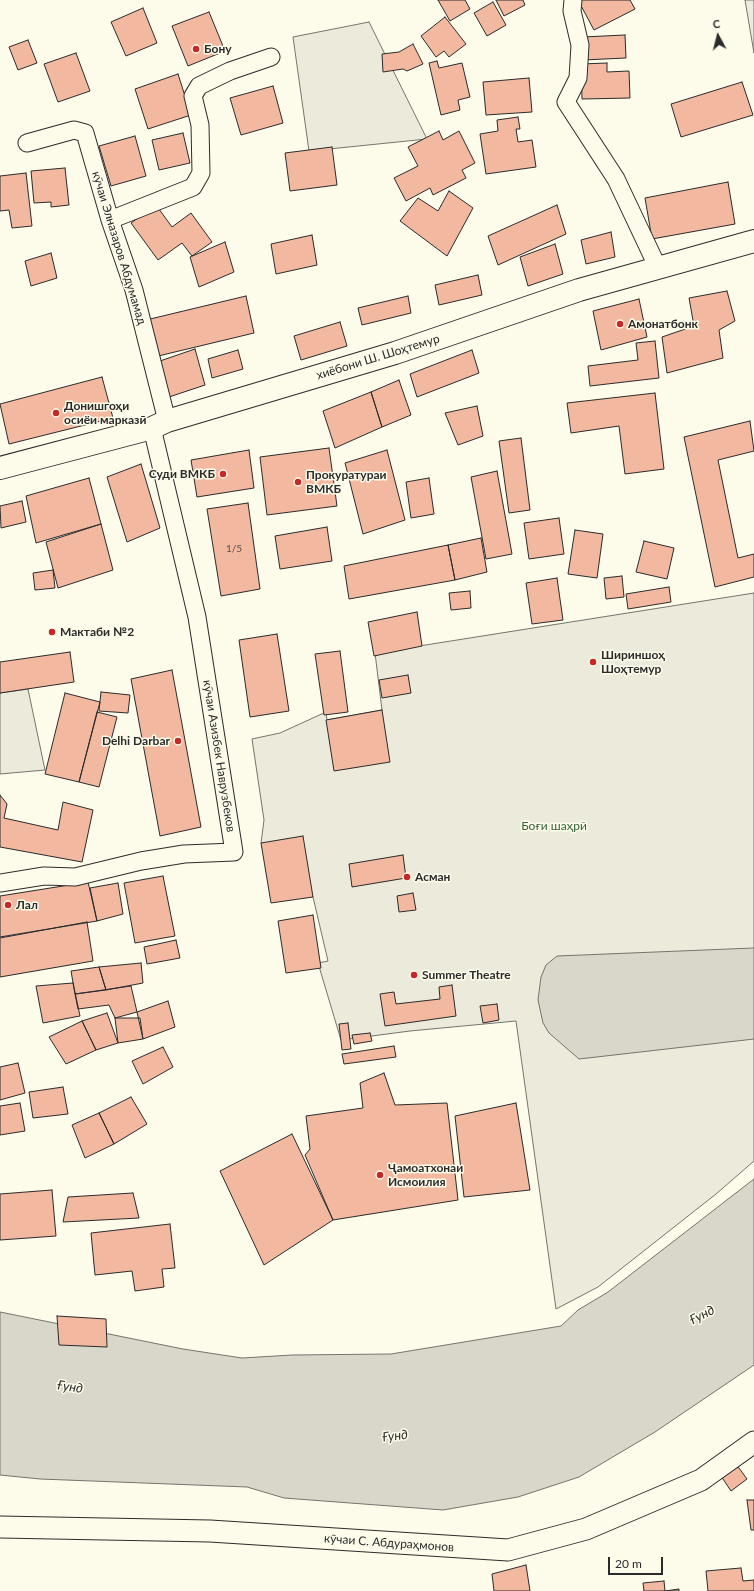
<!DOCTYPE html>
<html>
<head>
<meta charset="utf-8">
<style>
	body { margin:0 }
	#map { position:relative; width:754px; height:1591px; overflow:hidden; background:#fdfbea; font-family:Lato,sans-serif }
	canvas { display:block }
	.north { position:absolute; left:698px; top:16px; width:40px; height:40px; -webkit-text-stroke:3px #fdfbea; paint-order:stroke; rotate:353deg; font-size:11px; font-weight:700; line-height:16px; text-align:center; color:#2b2b2b }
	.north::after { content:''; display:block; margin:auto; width:14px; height:18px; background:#2b2b2b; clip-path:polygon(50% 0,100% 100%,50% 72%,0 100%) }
	.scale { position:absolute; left:608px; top:1557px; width:55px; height:18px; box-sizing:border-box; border:2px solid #2b2b2b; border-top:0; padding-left:5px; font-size:12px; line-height:14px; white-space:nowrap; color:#2b2b2b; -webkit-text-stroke:3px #fdfbea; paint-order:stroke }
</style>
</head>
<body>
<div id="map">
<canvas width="754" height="1591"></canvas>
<div class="north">С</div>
<div class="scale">20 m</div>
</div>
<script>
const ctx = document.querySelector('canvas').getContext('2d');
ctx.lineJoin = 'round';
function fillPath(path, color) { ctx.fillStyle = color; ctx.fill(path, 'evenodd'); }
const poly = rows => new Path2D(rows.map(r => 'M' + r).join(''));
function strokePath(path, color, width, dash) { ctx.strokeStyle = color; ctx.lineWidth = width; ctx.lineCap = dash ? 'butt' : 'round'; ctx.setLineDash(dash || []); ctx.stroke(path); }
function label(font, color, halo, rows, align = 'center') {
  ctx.font = font + ' Lato,sans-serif'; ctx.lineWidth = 3; ctx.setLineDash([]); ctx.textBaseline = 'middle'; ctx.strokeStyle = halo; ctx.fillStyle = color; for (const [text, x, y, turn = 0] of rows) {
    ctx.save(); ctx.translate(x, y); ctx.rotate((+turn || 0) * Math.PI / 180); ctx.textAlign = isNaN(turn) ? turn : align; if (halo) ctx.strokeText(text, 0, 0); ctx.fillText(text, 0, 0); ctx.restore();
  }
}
const green = poly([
	[745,0,754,0,754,53,745,0],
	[369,22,427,139,309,151,293,37,369,22],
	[754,593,754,1161,716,1194,598,1287,556,1309,516,1021,410,1031,341,1040,318,963,328,961,313,897,261,843,264,820,252,739,280,733,326,712,327,720,382,710,375,653,754,593],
	[28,689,45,770,0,774,0,693,28,689]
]);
fillPath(green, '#ecebdb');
strokePath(green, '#74746e', 1);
const water = poly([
	[754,948,754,1039,579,1059,549,1033,543,1023,538,1000,541,977,546,965,557,956,754,948],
	[754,1179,754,1365,655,1432,579,1477,518,1497,443,1510,284,1498,247,1487,40,1479,0,1475,0,1312,183,1349,242,1358,292,1355,391,1354,561,1326,578,1310,608,1292,754,1179]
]);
fillPath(water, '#d8d7c9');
strokePath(water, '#74746e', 1);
const building = poly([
	[438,0,465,0,470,9,450,21,438,0],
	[496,0,523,0,525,5,504,16,496,0],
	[578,0,630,0,635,9,594,30,578,0],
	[493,2,506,25,487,36,474,13,493,2],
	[143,8,157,43,126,56,111,22,143,8],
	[209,12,225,51,188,66,172,26,209,12],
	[445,17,466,44,449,57,444,51,436,57,421,36,445,17],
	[625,35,626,58,583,60,583,37,625,35],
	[28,40,37,63,18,70,9,47,28,40],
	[413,44,423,64,407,71,403,69,383,72,382,54,399,52,413,44],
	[76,53,90,91,58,102,44,64,76,53],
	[437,61,439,68,462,63,470,97,458,100,460,110,441,115,429,63,437,61],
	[607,63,607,72,629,71,630,98,582,99,581,64,607,63],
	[178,74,191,115,148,129,135,89,178,74],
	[529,78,532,112,486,115,483,82,529,78],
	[742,82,753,115,681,137,671,104,742,82],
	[273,86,283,123,241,135,230,98,273,86],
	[518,117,520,129,516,129,518,142,532,140,536,167,486,174,480,134,498,131,497,120,518,117],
	[439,131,443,140,459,131,475,163,462,170,466,178,433,195,430,188,406,201,394,178,418,166,408,147,439,131],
	[183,133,190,163,159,170,152,140,183,133],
	[135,136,146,176,111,186,99,146,135,136],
	[332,147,337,185,290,191,285,153,332,147],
	[65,168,69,205,51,207,51,202,34,203,31,171,65,168],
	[26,173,32,226,12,228,9,210,0,211,0,176,26,173],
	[728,182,735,224,652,239,645,198,728,182],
	[449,191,473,208,447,256,400,221,418,198,438,211,449,191],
	[156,205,172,227,191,213,212,242,192,256,182,243,158,260,131,223,156,205],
	[557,205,566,234,498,265,488,236,557,205],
	[611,232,615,257,586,264,581,240,611,232],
	[312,235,317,265,276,274,271,244,312,235],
	[225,242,234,272,199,287,190,257,225,242],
	[555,244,563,274,528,286,520,257,555,244],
	[51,253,57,278,31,286,25,261,51,253],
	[478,275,482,295,439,305,435,285,478,275],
	[727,291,735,321,719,330,723,358,667,373,662,337,694,326,689,298,727,291],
	[246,296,254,333,154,357,146,320,246,296],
	[408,296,411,313,362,325,358,308,408,296],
	[639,299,647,337,601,350,593,311,639,299],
	[340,322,347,346,301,360,294,336,340,322],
	[655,341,659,378,590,386,588,366,638,360,636,343,655,341],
	[195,349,205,385,169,397,160,361,195,349],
	[238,350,243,369,212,378,208,359,238,350],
	[472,350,479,373,417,397,410,374,472,350],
	[102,377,113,418,9,444,0,404,102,377],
	[399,380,411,415,382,427,371,392,399,380],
	[371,392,382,427,335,448,323,411,371,392],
	[655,393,664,469,625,474,619,426,571,433,567,403,655,393],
	[477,406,483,436,458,445,445,413,477,406],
	[750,421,754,451,718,460,738,558,754,554,754,577,715,587,684,437,750,421],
	[521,438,530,510,509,513,499,441,521,438],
	[329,448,337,506,267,515,260,457,329,448],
	[249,450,254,488,197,497,191,460,249,450],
	[387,450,405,520,363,534,345,463,387,450],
	[141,464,160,528,127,542,107,477,141,464],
	[497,471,512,554,486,559,471,477,497,471],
	[89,478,101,524,36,543,26,496,89,478],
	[429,478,434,514,411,518,406,482,429,478],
	[22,501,26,522,1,528,0,506,22,501],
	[248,503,260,589,221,596,207,509,248,503],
	[559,518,564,554,529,559,524,523,559,518],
	[101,524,113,570,58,588,46,542,101,524],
	[327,527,332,561,280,569,275,536,327,527],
	[575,530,603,534,597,578,568,574,575,530],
	[481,538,487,572,455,580,448,545,481,538],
	[644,541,674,548,667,579,636,572,644,541],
	[448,545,455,580,349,599,344,566,448,545],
	[53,570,55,588,35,590,33,573,53,570],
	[622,576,624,597,606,599,604,578,622,576],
	[557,578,563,620,532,624,526,583,557,578],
	[669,587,671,602,628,609,626,594,669,587],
	[470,591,471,608,451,610,449,593,470,591],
	[417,612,422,646,374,656,368,622,417,612],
	[277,634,289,711,250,717,239,640,277,634],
	[340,651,348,712,324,715,315,654,340,651],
	[70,652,74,682,0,693,0,662,70,652],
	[172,670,201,827,160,836,131,679,172,670],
	[408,675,411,693,382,698,379,680,408,675],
	[101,692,130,695,128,713,99,711,101,692],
	[65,693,100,702,79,782,45,774,65,693],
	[382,710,390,762,334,771,326,720,382,710],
	[97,712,117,717,99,787,79,782,97,712],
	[0,795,7,804,4,818,58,830,63,802,93,810,82,862,0,847,0,795],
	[303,836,313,897,271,903,261,843,303,836],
	[403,855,406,878,352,887,349,864,403,855],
	[163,876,175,936,135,943,124,883,163,876],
	[88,882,97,921,0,937,0,896,88,882],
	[118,883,123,914,97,921,90,888,118,883],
	[413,893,416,910,399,912,397,896,413,893],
	[313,915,321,968,286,973,278,921,313,915],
	[87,922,93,961,0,977,0,938,87,922],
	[176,940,180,958,147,964,144,947,176,940],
	[141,963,143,983,106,990,99,967,141,963],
	[99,967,106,990,75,994,71,971,99,967],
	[73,983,80,1016,43,1023,36,986,73,983],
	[452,985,456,1016,385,1026,380,994,394,992,396,1004,440,999,439,987,452,985],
	[131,986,137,1012,115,1018,109,1005,78,1009,75,994,131,986],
	[168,1001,175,1027,143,1039,137,1012,168,1001],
	[497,1004,499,1020,483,1023,480,1006,497,1004],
	[107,1013,118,1043,96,1050,82,1021,107,1013],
	[115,1018,140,1018,143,1039,118,1043,115,1018],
	[82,1021,96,1050,66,1064,49,1037,82,1021],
	[348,1023,351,1049,342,1050,339,1024,348,1023],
	[370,1033,372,1041,354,1044,352,1035,370,1033],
	[394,1046,396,1057,344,1064,342,1054,394,1046],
	[163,1047,173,1067,143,1084,132,1061,163,1047],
	[18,1063,25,1093,0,1100,0,1067,18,1063],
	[384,1073,395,1105,447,1103,458,1200,333,1220,305,1155,310,1149,306,1116,363,1108,360,1083,384,1073],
	[63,1087,68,1114,33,1118,29,1092,63,1087],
	[131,1097,147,1124,114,1144,99,1113,131,1097],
	[20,1103,25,1131,0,1135,0,1106,20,1103],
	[516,1103,530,1190,464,1197,455,1116,516,1103],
	[99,1113,114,1144,85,1158,72,1125,99,1113],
	[292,1134,333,1220,264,1265,220,1171,292,1134],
	[52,1190,56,1236,0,1240,0,1194,52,1190],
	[133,1193,139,1218,63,1222,68,1197,133,1193],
	[170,1224,175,1268,162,1269,164,1287,135,1291,132,1271,95,1275,91,1233,170,1224],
	[57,1316,106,1319,107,1347,59,1345,57,1316],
	[736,1464,747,1479,731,1491,721,1476,736,1464],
	[747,1500,754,1500,754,1530,751,1530,747,1500],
	[526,1565,530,1591,494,1591,492,1574,526,1565],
	[741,1568,743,1581,754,1580,754,1591,708,1591,706,1571,741,1568],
	[664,1581,665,1591,679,1589,679,1591,644,1591,643,1583,664,1581]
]);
fillPath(building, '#f2b8a0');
strokePath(building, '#2b2b2b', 1);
const minor = poly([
	[573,0,572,11,580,45,578,78,566,102,616,179,658,268],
	[27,143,74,130,85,133,110,220,134,290,167,421],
	[110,220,193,187,201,173,200,125,193,96,199,86,230,71,271,57],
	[0,883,44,876,75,877,141,861,184,854,234,852,197,617,152,428]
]);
const tertiary = poly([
	[0,1527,210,1531,508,1550,586,1529,701,1480,754,1442]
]);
const primary = poly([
	[0,468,152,428,167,421,395,353,579,290,754,241]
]);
strokePath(minor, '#2b2b2b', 19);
strokePath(tertiary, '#2b2b2b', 23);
strokePath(primary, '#2b2b2b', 24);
strokePath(minor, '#fdfbea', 17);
strokePath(tertiary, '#fdfbea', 21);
strokePath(primary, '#fdfbea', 22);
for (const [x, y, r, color] of [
	[196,49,4,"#c62828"],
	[620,324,4,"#c62828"],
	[56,413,4,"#c62828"],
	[223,474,4,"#c62828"],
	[298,482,4,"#c62828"],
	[52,632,4,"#c62828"],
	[593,662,4,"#c62828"],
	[178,741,4,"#c62828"],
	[407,877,4,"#c62828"],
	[8,905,4,"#c62828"],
	[414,975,4,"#c62828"],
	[380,1175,4,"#c62828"]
]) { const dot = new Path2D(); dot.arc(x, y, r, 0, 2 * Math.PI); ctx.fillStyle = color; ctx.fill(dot); strokePath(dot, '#fdfbea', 1.5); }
label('10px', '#5d4e48', null, [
	["1/5",234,549]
]);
label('bold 12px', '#2b2b2b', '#fdfbea', [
	["Бону",204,49],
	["Амонатбонк",628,324],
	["Донишгоҳи",64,406],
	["осиёи марказӣ",64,420],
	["Суди ВМКБ",215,474,"right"],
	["Прокуратураи",306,475],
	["ВМКБ",306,489],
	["Мактаби №2",60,632],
	["Шириншоҳ",601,655],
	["Шоҳтемур",601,669],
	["Delhi Darbar",170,741,"right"],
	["Асман",415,877],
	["Лал",16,905],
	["Summer Theatre",422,975],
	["Ҷамоатхонаи",388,1168],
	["Исмоилия",388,1182]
], 'left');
label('12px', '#2b2b2b', '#fdfbea', [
	["кӯчаи Элназаров Абдумамад",119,248,73],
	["хиёбони Ш. Шоҳтемур",378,357,-17],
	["кӯчаи Азизбек Наврузбеков",219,756,81],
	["кӯчаи С. Абдураҳмонов",389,1543,4]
]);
label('12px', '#34623c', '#fdfbea', [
	["Боғи шаҳрӣ",554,826]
]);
label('italic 13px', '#2b2b2b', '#fdfbea', [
	["Ғунд",702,1315,-27],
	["Ғунд",70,1387,8],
	["Ғунд",395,1436,-7]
]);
</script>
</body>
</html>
